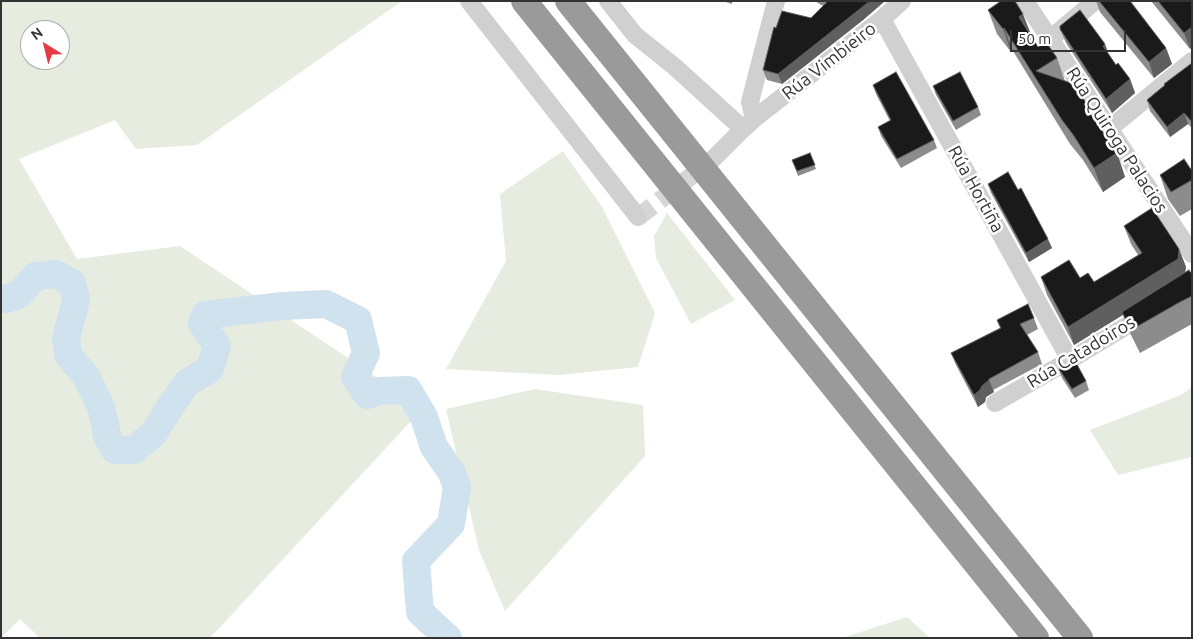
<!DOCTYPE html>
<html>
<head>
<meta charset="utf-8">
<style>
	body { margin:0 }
	#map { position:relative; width:1193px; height:639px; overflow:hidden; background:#fff; font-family:Ubuntu,sans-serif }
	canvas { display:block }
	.frame { position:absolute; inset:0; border:2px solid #333; pointer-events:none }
	.north { position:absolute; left:20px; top:20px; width:50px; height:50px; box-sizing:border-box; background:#fff; border:1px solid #adadad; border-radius:50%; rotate:324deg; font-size:14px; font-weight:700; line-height:20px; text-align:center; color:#333 }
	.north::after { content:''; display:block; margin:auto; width:18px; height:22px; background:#e63946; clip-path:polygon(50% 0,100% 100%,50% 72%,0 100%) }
	.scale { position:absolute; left:1010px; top:30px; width:116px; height:22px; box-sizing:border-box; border:2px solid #333; border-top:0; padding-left:6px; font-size:15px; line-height:18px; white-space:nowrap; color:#333; -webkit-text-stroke:4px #fff; paint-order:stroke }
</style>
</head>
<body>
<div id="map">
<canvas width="1193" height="639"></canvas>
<div class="frame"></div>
<div class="north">N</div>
<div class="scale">50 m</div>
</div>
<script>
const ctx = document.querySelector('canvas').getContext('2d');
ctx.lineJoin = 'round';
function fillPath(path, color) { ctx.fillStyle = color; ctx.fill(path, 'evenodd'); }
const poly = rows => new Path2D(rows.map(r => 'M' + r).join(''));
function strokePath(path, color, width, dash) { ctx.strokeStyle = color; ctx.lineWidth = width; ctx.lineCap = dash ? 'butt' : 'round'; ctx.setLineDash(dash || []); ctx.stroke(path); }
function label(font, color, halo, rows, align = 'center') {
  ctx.font = font + ' Ubuntu,sans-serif'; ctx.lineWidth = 5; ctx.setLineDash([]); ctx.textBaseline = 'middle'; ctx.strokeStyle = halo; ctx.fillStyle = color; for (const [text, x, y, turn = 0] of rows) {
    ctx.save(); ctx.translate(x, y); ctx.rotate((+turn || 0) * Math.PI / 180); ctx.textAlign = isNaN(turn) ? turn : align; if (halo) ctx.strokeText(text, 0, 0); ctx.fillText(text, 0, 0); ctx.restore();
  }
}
fillPath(poly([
	[1,1,402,1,197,145,136,149,115,120,19,159,77,259,180,246,423,408,210,638,40,638,20,619,1,638],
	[30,30,60,30,60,60,30,60],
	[563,151,602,207,655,313,638,367,559,375,446,369,506,261,500,194],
	[667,213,735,300,691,324,656,258,654,236],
	[1192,387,1192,457,1118,475,1090,430,1181,395],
	[535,389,643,405,645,456,505,611,479,550,446,409],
	[907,617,930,638,842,638]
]), '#e6ecdf');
strokePath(poly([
	[1,298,5,299,18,295,36,276,56,274,72,283,76,300,66,338,68,355,86,376,102,409,107,436,115,450,134,450,154,433,170,407,187,383,210,369,217,346,202,323,205,315,283,306,326,304,358,320,366,353,355,377,367,395,380,391,408,390,424,417,434,447,452,473,457,487,451,524,416,561,420,612,448,638]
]), '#cfe2ee', 28);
strokePath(poly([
	[638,217,711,161]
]), '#d6d6d6', 18, [18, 9]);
strokePath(poly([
	[469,1,638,217],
	[608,1,635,35,675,67,743,129,754,119,882,19,902,1],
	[1025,1,1192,254],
	[882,19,1070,360],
	[1050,39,1095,1],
	[754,119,750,102,776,1],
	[1109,129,1192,61],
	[713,159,743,129],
	[995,403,1070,360,1148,313]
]), '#d0d0d0', 18);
strokePath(poly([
	[524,1,1036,638],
	[568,1,1080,638]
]), '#9a9a9a', 26);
fillPath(poly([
	[723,1,732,1,732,4],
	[815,1,885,1,863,20,782,84,767,80,763,70,776,28,811,18,823,6],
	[1096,1,1130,1,1166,48,1172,64,1154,78,1100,12],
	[1151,1,1192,1,1192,47,1190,49],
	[988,10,1032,37,1038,47,1057,58,1065,81,1090,114,1117,153,1125,177,1103,192,1083,160,1070,144,1013,51,1011,52,997,34],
	[1060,29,1105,44,1109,55,1116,65,1130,79,1135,93,1112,113,1066,43],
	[1192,63,1192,128,1188,124,1170,137,1150,111,1147,100],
	[873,85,934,140,937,148,901,168,881,136,878,127,890,121,876,94],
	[933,86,978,107,981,115,956,130,936,95],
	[810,153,816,169,798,176,792,160],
	[1192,171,1192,209,1180,216,1168,199,1160,175],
	[988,184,1018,190,1052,248,1029,262,991,193],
	[1124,226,1179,249,1186,267,1185,273,1192,272,1192,324,1140,353,1131,335,1123,315,1074,345,1047,295,1041,277,1080,278,1094,282,1138,255,1131,244],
	[1034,318,1038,329,1027,335,1038,352,1042,364,993,390,994,392,986,397,985,402,978,407,956,365,951,353,1000,328,997,320],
	[1059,369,1086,381,1089,390,1075,398,1062,378]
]), '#8c8c8c');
fillPath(poly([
	[870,1,885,1,863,20,782,84,778,74],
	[1023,14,1032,37,1019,17],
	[1192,27,1192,47,1190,49,1184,33],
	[1004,28,1013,51,1011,52,1003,29],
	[1105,44,1110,59,1103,46],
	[1166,48,1172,64,1154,78,1149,62],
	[1130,79,1135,93,1112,113,1106,99],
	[1086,103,1095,126,1084,104],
	[1184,113,1188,124,1170,137,1167,127],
	[1117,153,1125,177,1103,192,1094,168],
	[1048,239,1052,248,1029,262,1026,253],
	[1179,249,1186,267,1184,277,1074,345,1068,327],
	[989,380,994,392,986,397,985,402,978,407,974,395,982,386]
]), '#5f5f5f');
const building = poly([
	[828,1,870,1,778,74,763,70,774,27,776,28,782,11,811,18,828,1],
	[1001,1,1015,1,1023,14,1019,17,1038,47,1046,42,1057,58,1036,71,1074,84,1086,103,1084,104,1117,153,1094,168,1074,136,1062,120,1004,28,1003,29,988,10,1001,1],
	[1099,1,1130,1,1166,48,1149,62,1099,1],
	[1158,1,1192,1,1192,27,1184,33,1158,1],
	[1080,10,1105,44,1103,46,1116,65,1118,63,1130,79,1106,99,1060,29,1060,26,1080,10],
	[1192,63,1192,122,1184,113,1167,127,1147,100,1165,85,1164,84,1192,63],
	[896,72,934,140,897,159,878,127,891,120,873,85,896,72],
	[960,72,978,107,953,121,933,86,960,72],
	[810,153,815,165,797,171,792,160,810,153],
	[1184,159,1192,171,1192,180,1171,192,1160,175,1184,159],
	[1008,172,1018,190,1021,188,1048,239,1026,253,988,184,1008,172],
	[1152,208,1179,249,1178,259,1068,327,1041,277,1069,260,1080,278,1088,273,1094,282,1142,253,1124,226,1152,208],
	[1189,270,1190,272,1192,272,1192,296,1180,302,1131,330,1122,312,1189,270],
	[1028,304,1034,318,1020,324,1038,352,989,379,989,380,982,386,980,390,974,395,951,353,1001,328,997,320,1028,304],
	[1074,359,1086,381,1072,389,1059,369,1074,359]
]);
fillPath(building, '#1a1a1a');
strokePath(building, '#5f5f5f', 1);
label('18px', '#333', '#fff', [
	["Rúa Vimbieiro",829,61,-38],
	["Rúa Quiroga Palacios",1117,140,57],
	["Rúa Hortiña",976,189,61],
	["Rúa Catadoiros",1081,352,-31]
]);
</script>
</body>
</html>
